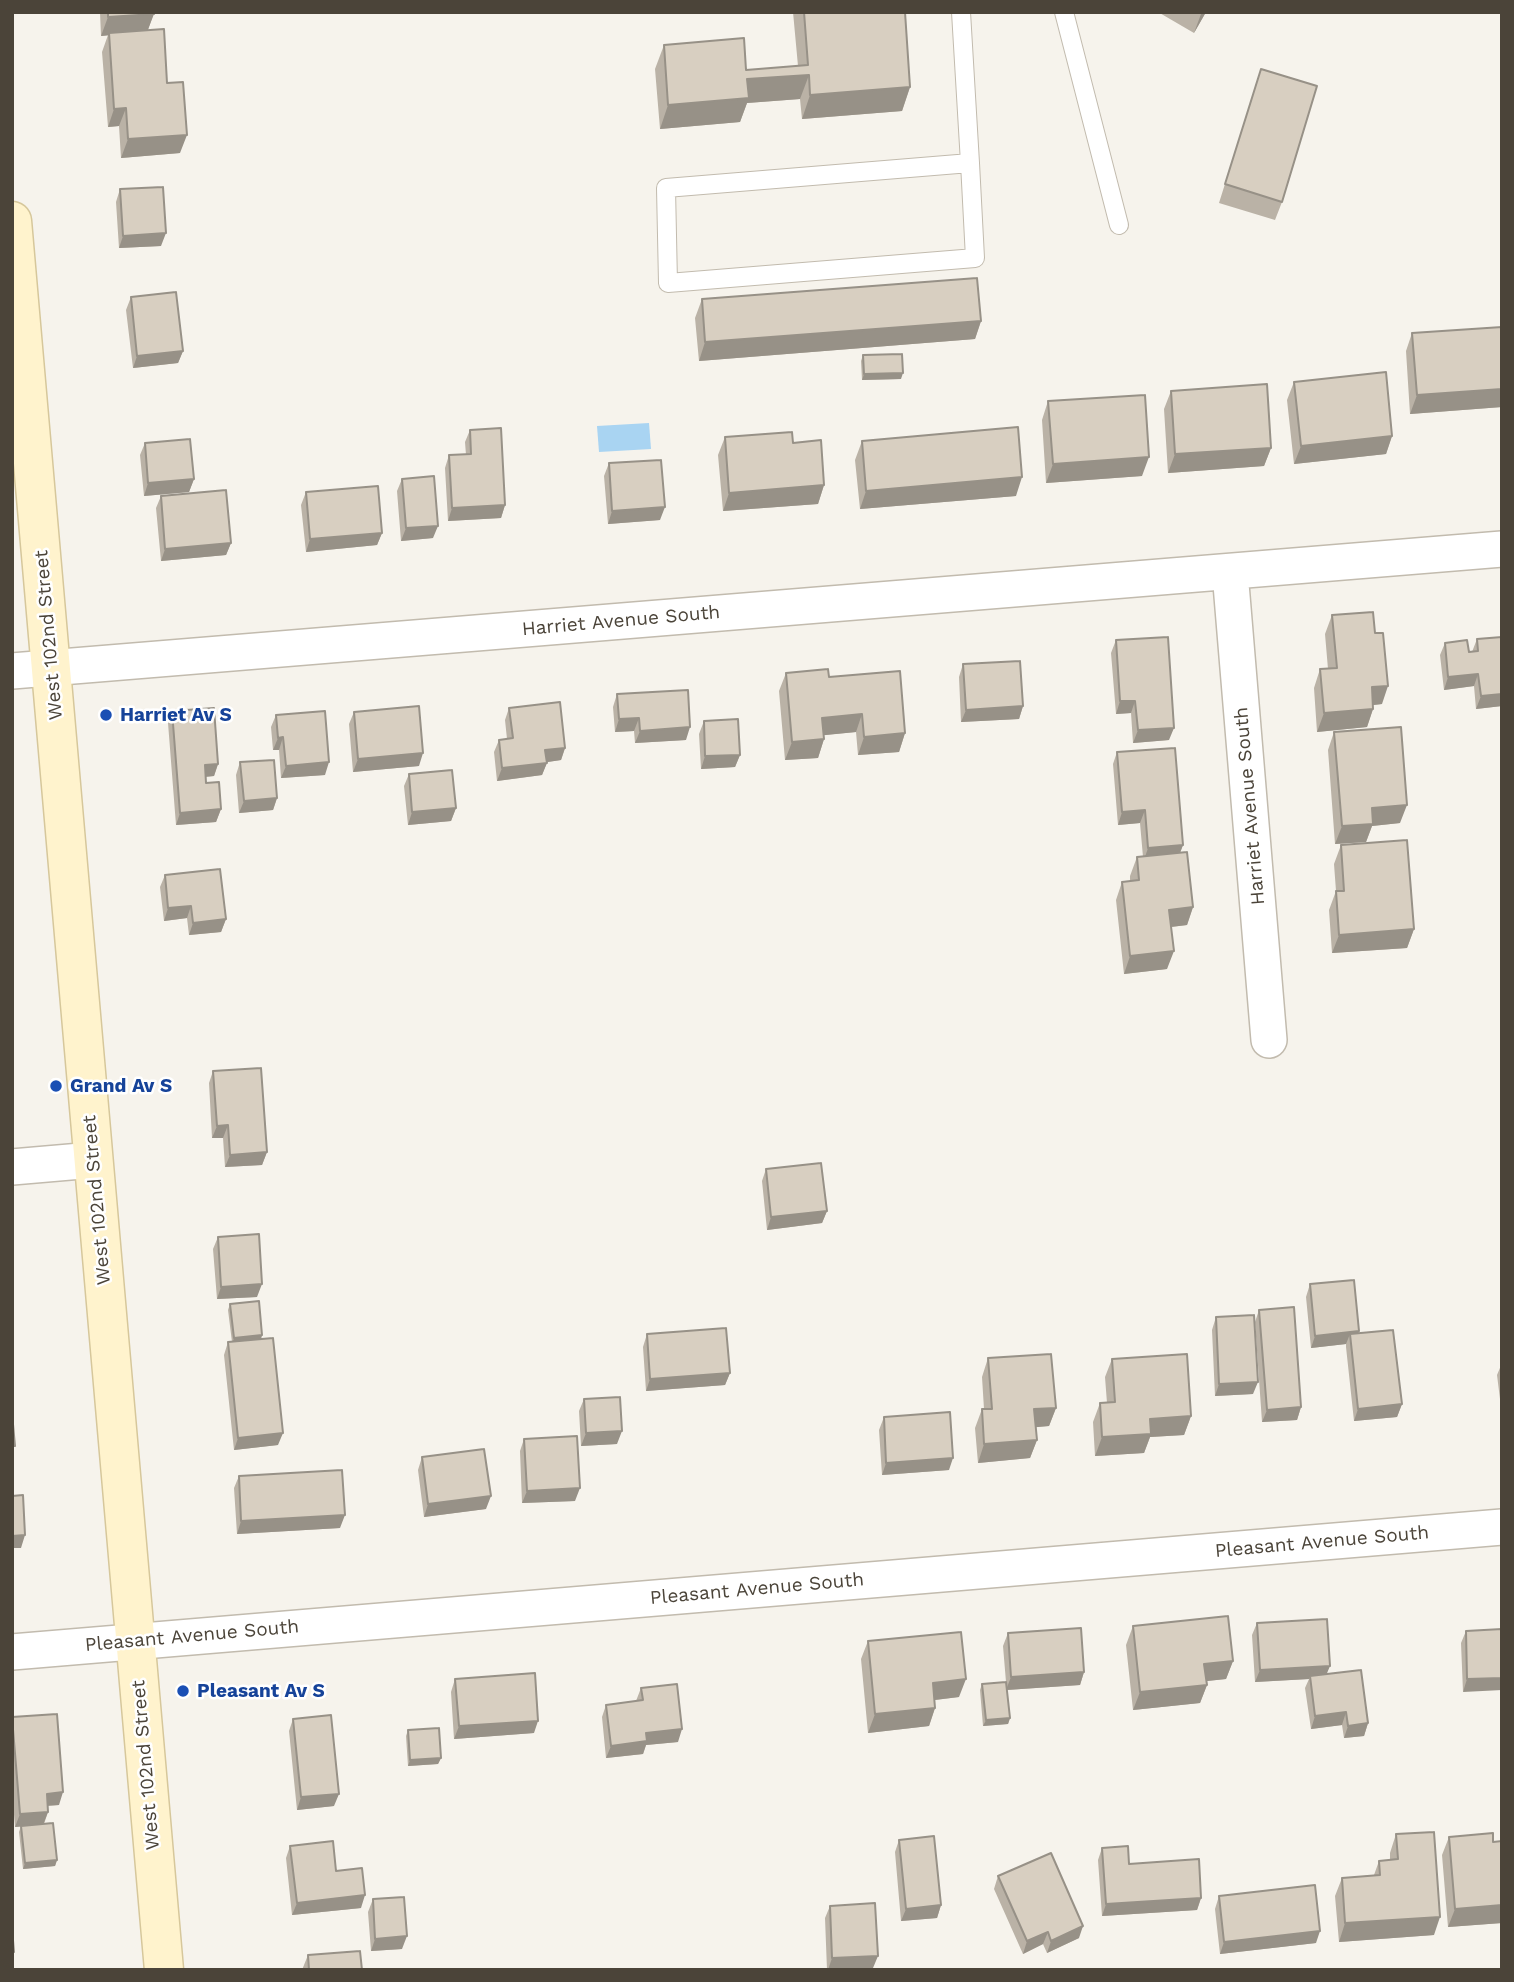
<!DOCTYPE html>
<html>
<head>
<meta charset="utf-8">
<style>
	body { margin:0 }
	#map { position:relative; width:1514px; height:1982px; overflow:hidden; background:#f6f3ec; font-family:"Work Sans",sans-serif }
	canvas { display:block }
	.frame { position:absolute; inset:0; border:14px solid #4b4439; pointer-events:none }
</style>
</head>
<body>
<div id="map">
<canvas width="1514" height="1982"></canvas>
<div class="frame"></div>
</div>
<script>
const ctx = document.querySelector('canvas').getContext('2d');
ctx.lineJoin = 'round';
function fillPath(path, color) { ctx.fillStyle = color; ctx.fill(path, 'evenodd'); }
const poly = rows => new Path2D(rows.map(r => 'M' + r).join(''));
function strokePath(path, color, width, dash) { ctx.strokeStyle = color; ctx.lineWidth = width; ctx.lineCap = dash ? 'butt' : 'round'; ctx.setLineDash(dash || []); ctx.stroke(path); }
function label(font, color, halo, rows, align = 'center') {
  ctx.font = font + ' "Work Sans",sans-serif'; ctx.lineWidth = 5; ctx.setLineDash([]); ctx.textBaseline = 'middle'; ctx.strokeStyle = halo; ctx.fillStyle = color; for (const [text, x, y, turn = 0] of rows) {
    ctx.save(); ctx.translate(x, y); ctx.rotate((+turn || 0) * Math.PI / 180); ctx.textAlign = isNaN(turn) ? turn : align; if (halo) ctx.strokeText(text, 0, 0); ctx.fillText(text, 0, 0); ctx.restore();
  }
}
fillPath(poly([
	[649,423,651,449,599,452,597,426]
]), '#a9d4f2');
const lane = poly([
	[961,12,970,163,975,258,668,283,666,188,970,163],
	[1064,12,1119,225]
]);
const street = poly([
	[1230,572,1269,1040],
	[12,671,1502,549],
	[12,1167,93,1160],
	[12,1652,1502,1527]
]);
const secondary = poly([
	[12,221,164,1970]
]);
strokePath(lane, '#c2bbae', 20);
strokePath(street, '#c2bbae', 38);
strokePath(secondary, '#d6c79b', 41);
strokePath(lane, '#fff', 18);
strokePath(street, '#fff', 35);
strokePath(secondary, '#fff3cd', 38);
fillPath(poly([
	[100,12,154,12,148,30,167,83,180,153,121,158,119,126,108,127,102,52,108,35,101,36],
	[793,12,905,12,910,87,902,111,802,119,800,99,747,103,740,122,660,129,655,69,664,45,746,70,798,66],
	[1158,12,1206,12,1194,33],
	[1261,69,1282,202,1275,220,1219,203],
	[120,189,161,246,119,248,116,202],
	[131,297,183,351,178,363,133,368,126,310],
	[702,299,981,321,975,339,699,361,695,318],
	[1502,327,1502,407,1410,414,1406,351,1412,333],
	[863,355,901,379,862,380,861,361],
	[1294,382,1392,436,1386,454,1294,464,1287,400],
	[1171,391,1271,448,1264,466,1168,473,1164,409],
	[1048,401,1142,476,1046,483,1042,420],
	[470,430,505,505,501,518,448,521,445,468,449,455,466,455,465,442],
	[725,437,824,485,818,504,723,511,718,455],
	[862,441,1016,496,860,509,855,460],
	[145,443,194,479,189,492,144,496,140,455],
	[609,463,660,520,608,524,604,476],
	[402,479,433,538,401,541,397,491],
	[306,492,382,533,377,545,306,552,301,505],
	[161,496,231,543,226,555,161,561,156,508],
	[1332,615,1382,704,1373,705,1373,709,1367,727,1317,732,1314,688,1320,669,1328,669,1325,634],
	[1502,637,1502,706,1476,709,1474,686,1444,690,1440,655,1445,643,1469,652,1472,652,1477,639],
	[1116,640,1169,740,1133,743,1131,713,1116,714,1111,653],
	[963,664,1023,706,1019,719,961,722,959,677],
	[786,673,829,677,905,733,899,752,858,755,856,732,824,735,824,739,818,758,785,760,779,691],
	[617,694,686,740,635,743,634,731,615,732,613,707],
	[509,708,565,748,561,760,547,762,542,775,497,781,494,752,499,740,507,739,505,720],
	[172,711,218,764,214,776,206,777,206,783,221,809,216,822,176,825,168,723],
	[354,712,419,766,353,772,349,724],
	[276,715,325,775,281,778,279,750,273,750,271,727],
	[704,721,740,755,735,767,701,769,699,734],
	[1334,732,1400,823,1372,826,1366,842,1335,844,1328,750],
	[1117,752,1183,845,1180,853,1193,907,1187,925,1171,927,1167,969,1124,974,1116,900,1122,882,1130,881,1130,876,1137,857,1143,857,1140,823,1118,825,1113,764],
	[240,762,277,798,273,810,239,813,236,775],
	[409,774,456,808,451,821,408,825,404,786],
	[1341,845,1414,929,1407,948,1332,953,1329,910,1336,891,1334,864],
	[165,875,226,919,221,932,189,935,187,918,164,921,160,887],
	[213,1071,267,1152,262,1165,225,1167,223,1138,212,1138,209,1083],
	[766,1169,827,1211,822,1223,767,1230,762,1181],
	[218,1237,257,1297,217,1299,213,1249],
	[1310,1284,1359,1331,1358,1333,1402,1404,1397,1417,1354,1421,1346,1347,1346,1344,1311,1348,1306,1297],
	[230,1304,262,1335,261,1339,278,1445,234,1450,224,1355,228,1342,232,1342,228,1310],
	[1259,1310,1301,1407,1297,1420,1262,1422,1255,1322],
	[1216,1317,1253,1394,1215,1396,1212,1330],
	[647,1334,730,1373,725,1385,646,1391,643,1347],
	[988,1358,1056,1408,1049,1426,1035,1427,1037,1440,1030,1458,978,1463,975,1428,982,1409,984,1409,982,1377],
	[1112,1359,1191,1416,1184,1435,1150,1437,1144,1453,1095,1456,1093,1422,1100,1403,1107,1403,1105,1377],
	[1502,1363,1502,1407,1501,1407,1497,1375],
	[584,1399,617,1444,581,1446,579,1411],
	[884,1417,949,1470,882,1475,879,1430],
	[524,1439,575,1501,522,1503,520,1451],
	[422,1457,486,1509,424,1517,418,1470],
	[239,1476,340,1528,237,1534,234,1488],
	[1257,1623,1327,1674,1368,1723,1364,1736,1344,1738,1342,1725,1311,1729,1305,1688,1309,1679,1255,1682,1252,1635],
	[1133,1626,1233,1661,1226,1679,1206,1681,1207,1685,1200,1703,1133,1710,1126,1645],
	[1502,1629,1463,1692,1461,1643,1466,1631],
	[1008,1633,1084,1672,1080,1685,1007,1690,1010,1718,1008,1724,983,1726,980,1690,982,1684,1006,1682,1003,1646],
	[868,1641,959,1697,935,1700,935,1708,929,1726,868,1733,861,1659],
	[455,1679,534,1733,454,1739,451,1692],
	[641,1688,678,1742,646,1745,643,1754,606,1758,602,1717,606,1705,636,1701],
	[12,1717,59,1805,47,1806,48,1812,44,1824,57,1860,55,1866,23,1869,19,1832,21,1826,15,1827,12,1790],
	[293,1719,334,1806,297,1810,289,1731],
	[408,1730,441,1758,438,1764,408,1766,406,1736],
	[1396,1834,1434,1935,1339,1942,1335,1896,1342,1878,1374,1875,1379,1861,1390,1860,1390,1853],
	[1449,1837,1493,1842,1502,1841,1502,1923,1448,1927,1442,1855],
	[899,1840,941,1905,937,1918,901,1921,895,1852],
	[290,1846,336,1871,361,1908,292,1915,286,1858],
	[1102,1848,1129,1864,1201,1898,1197,1910,1102,1916,1098,1860],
	[998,1876,1079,1938,1047,1953,1043,1944,1023,1954,994,1889],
	[1219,1896,1316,1943,1220,1954,1215,1909],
	[373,1899,402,1949,371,1951,368,1912],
	[830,1906,873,1968,827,1970,825,1918],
	[308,1955,362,1970,302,1970]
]), '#bab2a6');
fillPath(poly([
	[1202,12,1206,12,1194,33,1201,14],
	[154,14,147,32,101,36,108,17],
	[809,75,800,99,747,103,740,122,660,129,668,105,747,79],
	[910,87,902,111,802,119,810,95],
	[126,108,119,126,108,127,114,109],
	[187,135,180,153,121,158,128,139],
	[166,233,161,246,119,248,123,236],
	[981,321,975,339,699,361,705,342],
	[183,351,178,363,133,368,137,356],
	[903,373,901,379,862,380,864,374],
	[1502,389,1502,407,1410,414,1417,395],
	[1392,436,1386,454,1294,464,1301,446],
	[1271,448,1264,466,1168,473,1175,454],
	[1149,457,1142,476,1046,483,1053,464],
	[1022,477,1016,496,860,509,866,491],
	[194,479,189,492,144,496,148,483],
	[824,485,818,504,723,511,729,493],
	[505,505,501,518,448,521,452,508],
	[665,507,660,520,608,524,612,511],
	[438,526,433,538,401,541,406,528],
	[382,533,377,545,306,552,310,539],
	[231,543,226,555,161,561,165,549],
	[1478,674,1474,686,1444,690,1448,677],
	[1388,686,1382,704,1365,706,1372,687],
	[1502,694,1502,706,1476,709,1481,696],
	[1120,701,1135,701,1131,713,1116,714],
	[1023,706,1019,719,961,722,966,710],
	[1373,709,1367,727,1317,732,1324,713],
	[862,714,856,732,816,736,822,718],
	[639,718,634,731,615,732,619,719],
	[690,727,686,740,635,743,640,731],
	[1174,728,1169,740,1133,743,1138,730],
	[905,733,899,752,858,755,864,737],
	[283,737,279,750,273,750,278,738],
	[824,739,818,758,785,760,792,742],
	[565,748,561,760,541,763,545,750],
	[423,753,419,766,353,772,358,759],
	[740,755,735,767,701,769,705,756],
	[329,762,325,775,281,778,286,766],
	[547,763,542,775,497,781,502,768],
	[218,764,214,776,201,777,205,765],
	[277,798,273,810,239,813,244,801],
	[1407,805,1400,823,1372,826,1366,842,1335,844,1342,826,1372,808],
	[456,808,451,821,408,825,412,812],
	[221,809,216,822,176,825,180,813],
	[1145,810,1140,823,1118,825,1122,812],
	[1183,845,1178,858,1144,860,1148,848],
	[191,906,187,918,164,921,168,908],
	[1193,907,1187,925,1162,928,1169,910],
	[226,919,221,932,189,935,193,923],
	[1414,929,1407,948,1332,953,1339,935],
	[1174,951,1167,969,1124,974,1130,956],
	[228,1125,223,1138,212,1138,217,1126],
	[267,1152,262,1165,225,1167,230,1155],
	[827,1211,822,1223,767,1230,771,1217],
	[262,1284,257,1297,217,1299,221,1287],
	[1359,1331,1355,1344,1350,1334,1346,1344,1311,1348,1315,1336],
	[262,1335,260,1342,232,1344,234,1338],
	[730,1373,725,1385,646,1391,650,1379],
	[1258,1382,1253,1394,1215,1396,1219,1384],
	[1402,1404,1397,1417,1354,1421,1358,1409],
	[1301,1407,1297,1420,1262,1422,1267,1410],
	[1056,1408,1049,1426,1027,1428,1034,1409],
	[1191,1416,1184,1435,1150,1437,1144,1453,1095,1456,1102,1437,1150,1419],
	[622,1431,617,1444,581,1446,586,1433],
	[283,1433,278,1445,234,1450,238,1438],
	[1037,1440,1030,1458,978,1463,984,1444],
	[953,1458,949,1470,882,1475,886,1463],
	[580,1488,575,1501,522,1503,527,1491],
	[491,1496,486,1509,424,1517,428,1504],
	[345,1515,340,1528,237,1534,241,1521],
	[25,1535,21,1548,12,1548,12,1536],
	[1233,1661,1226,1679,1198,1682,1204,1664],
	[1330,1666,1325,1678,1310,1676,1309,1679,1255,1682,1260,1670],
	[1084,1672,1080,1685,1006,1690,1011,1677],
	[1502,1678,1502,1690,1463,1692,1467,1679],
	[966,1679,959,1697,926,1701,933,1683],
	[1207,1685,1200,1703,1133,1710,1140,1692],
	[935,1708,929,1726,868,1733,875,1714],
	[1346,1712,1342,1725,1311,1729,1315,1716],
	[1010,1718,1008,1724,983,1726,986,1720],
	[538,1721,534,1733,454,1739,459,1726],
	[1368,1723,1364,1736,1344,1738,1348,1726],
	[682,1729,678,1742,646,1745,643,1754,606,1758,611,1746,646,1733],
	[441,1758,438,1764,408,1766,410,1760],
	[63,1792,59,1805,42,1806,47,1794],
	[339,1794,334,1806,297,1810,301,1797],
	[48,1812,43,1825,15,1827,20,1814],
	[57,1860,55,1866,23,1869,25,1863],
	[365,1895,361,1908,292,1915,297,1903],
	[1201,1898,1197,1910,1102,1916,1106,1904],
	[941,1905,937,1918,901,1921,906,1909],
	[1502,1905,1502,1923,1448,1927,1455,1909],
	[1440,1917,1434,1935,1339,1942,1345,1923],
	[1083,1926,1079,1938,1047,1953,1051,1941],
	[1320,1931,1316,1943,1220,1954,1224,1942],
	[1048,1932,1043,1944,1023,1954,1027,1941],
	[407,1936,402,1949,371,1951,375,1939],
	[878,1956,873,1968,828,1970,832,1958]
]), '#979187');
const building = poly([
	[108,12,154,12,154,14,108,17,108,12],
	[804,12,905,12,910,87,810,95,809,75,747,79,749,98,668,105,664,45,744,38,746,70,808,65,804,12],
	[164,29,167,83,183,82,187,135,128,139,126,108,114,109,109,33,164,29],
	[1261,69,1317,86,1282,202,1225,184,1261,69],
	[163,187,166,233,123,236,120,189,163,187],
	[977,278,981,321,705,342,702,299,977,278],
	[176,292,183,351,137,356,131,297,176,292],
	[1502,327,1502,389,1417,395,1412,333,1502,327],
	[902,354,903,373,864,374,863,355,902,354],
	[1386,372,1392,436,1301,446,1294,382,1386,372],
	[1267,384,1271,448,1175,454,1171,391,1267,384],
	[1145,395,1149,457,1053,464,1048,401,1145,395],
	[1018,427,1022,477,866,491,862,441,1018,427],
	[501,428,505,505,452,508,449,455,471,454,470,430,501,428],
	[792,432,793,443,821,440,824,485,729,493,725,437,792,432],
	[190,439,194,479,148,483,145,443,190,439],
	[661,460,665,507,612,511,609,463,661,460],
	[434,476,438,526,406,528,402,479,434,476],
	[378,486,382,533,310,539,306,492,378,486],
	[226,490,231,543,165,549,161,496,226,490],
	[1373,612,1375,633,1383,633,1388,686,1372,687,1373,709,1324,713,1320,669,1337,668,1332,615,1373,612],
	[1168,637,1174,728,1138,730,1135,701,1120,701,1116,640,1168,637],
	[1502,637,1502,694,1481,696,1478,674,1448,677,1445,643,1467,640,1469,652,1478,651,1477,639,1502,637],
	[1020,661,1023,706,966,710,963,664,1020,661],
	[828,669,829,677,900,671,905,733,864,737,862,714,822,718,824,739,792,742,786,673,828,669],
	[688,690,690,727,640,731,639,718,619,719,617,694,688,690],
	[560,702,565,748,545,750,547,763,502,768,499,740,513,738,509,708,560,702],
	[419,706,423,753,358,759,354,712,419,706],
	[214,708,218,764,205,765,206,783,219,782,221,809,180,813,172,711,214,708],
	[325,711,329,762,286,766,283,737,278,738,276,715,325,711],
	[738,719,740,755,705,756,704,721,738,719],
	[1401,727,1407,805,1372,808,1373,824,1342,826,1334,732,1401,727],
	[1175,748,1183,845,1148,848,1145,810,1122,812,1117,752,1175,748],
	[274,760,277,798,244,801,240,762,274,760],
	[452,770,456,808,412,812,409,774,452,770],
	[1407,840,1414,929,1339,935,1336,891,1344,891,1341,845,1407,840],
	[1187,852,1193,907,1169,910,1174,951,1130,956,1122,882,1139,880,1137,857,1187,852],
	[220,869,226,919,193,923,191,906,168,908,165,875,220,869],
	[261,1068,267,1152,230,1155,228,1125,217,1126,213,1071,261,1068],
	[821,1163,827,1211,771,1217,766,1169,821,1163],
	[259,1234,262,1284,221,1287,218,1237,259,1234],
	[1354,1280,1359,1331,1315,1336,1310,1284,1354,1280],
	[259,1301,262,1335,234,1338,230,1304,259,1301],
	[1294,1307,1301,1407,1267,1410,1259,1310,1294,1307],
	[1254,1315,1258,1382,1219,1384,1216,1317,1254,1315],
	[726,1328,730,1373,650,1379,647,1334,726,1328],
	[1393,1330,1402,1404,1358,1409,1350,1334,1393,1330],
	[273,1338,283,1433,238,1438,228,1342,273,1338],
	[1051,1354,1056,1408,1034,1409,1037,1440,984,1444,982,1409,992,1409,988,1358,1051,1354],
	[1187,1354,1191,1416,1150,1419,1151,1434,1102,1437,1100,1403,1115,1402,1112,1359,1187,1354],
	[620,1397,622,1431,586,1433,584,1399,620,1397],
	[950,1412,953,1458,886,1463,884,1417,950,1412],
	[12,1413,15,1446,12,1446,12,1413],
	[577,1436,580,1488,527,1491,524,1439,577,1436],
	[484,1449,491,1496,428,1504,422,1457,484,1449],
	[342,1470,345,1515,241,1521,239,1476,342,1470],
	[23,1495,25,1535,12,1536,12,1496,23,1495],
	[1228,1616,1233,1661,1204,1664,1207,1685,1140,1692,1133,1626,1228,1616],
	[1327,1619,1330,1666,1260,1670,1257,1623,1327,1619],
	[1081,1628,1084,1672,1011,1677,1008,1633,1081,1628],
	[1502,1629,1502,1678,1467,1679,1466,1631,1502,1629],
	[961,1632,966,1679,933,1683,935,1708,875,1714,868,1641,961,1632],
	[1361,1670,1368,1723,1348,1726,1346,1712,1315,1716,1310,1676,1361,1670],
	[535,1673,538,1721,459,1726,455,1679,535,1673],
	[1006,1682,1010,1718,986,1720,982,1684,1006,1682],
	[677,1684,682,1729,646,1733,647,1741,611,1746,606,1705,643,1700,641,1688,677,1684],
	[57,1714,63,1792,47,1794,48,1812,20,1814,12,1717,57,1714],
	[331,1715,339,1794,301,1797,293,1719,331,1715],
	[439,1728,441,1758,410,1760,408,1730,439,1728],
	[53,1823,57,1860,25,1863,21,1826,53,1823],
	[1434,1832,1440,1917,1345,1923,1342,1878,1380,1875,1379,1861,1398,1859,1396,1834,1434,1832],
	[1493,1833,1493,1842,1502,1841,1502,1905,1455,1909,1449,1837,1493,1833],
	[934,1836,941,1905,906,1909,899,1840,934,1836],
	[333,1841,336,1871,362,1868,365,1895,297,1903,290,1846,333,1841],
	[1128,1846,1129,1864,1199,1859,1201,1898,1106,1904,1102,1848,1128,1846],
	[1051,1853,1083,1926,1051,1941,1048,1932,1027,1941,998,1876,1051,1853],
	[1315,1885,1320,1931,1224,1942,1219,1896,1315,1885],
	[404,1897,407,1936,375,1939,373,1899,404,1897],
	[875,1903,878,1956,832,1958,830,1906,875,1903],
	[12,1928,14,1952,12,1952,12,1928],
	[360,1951,362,1970,309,1970,308,1955,360,1951]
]);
fillPath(building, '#d8cfc1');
strokePath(building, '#979187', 2);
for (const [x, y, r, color] of [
	[106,715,7,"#1a4fb4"],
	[56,1086,7,"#1a4fb4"],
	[183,1691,7,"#1a4fb4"]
]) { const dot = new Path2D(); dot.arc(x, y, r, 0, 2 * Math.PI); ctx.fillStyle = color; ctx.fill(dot); strokePath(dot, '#fff', 2.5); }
label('19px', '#4b4439', '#fff', [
	["Harriet Avenue South",621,621,-5],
	["West 102nd Street",49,635,-95],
	["Harriet Avenue South",1250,806,-95],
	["West 102nd Street",97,1200,-95],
	["Pleasant Avenue South",1322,1542,-5],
	["Pleasant Avenue South",757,1589,-5],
	["Pleasant Avenue South",192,1636,-5],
	["West 102nd Street",146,1765,-95]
]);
label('bold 19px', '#164399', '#fff', [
	["Harriet Av S",120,715],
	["Grand Av S",70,1086],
	["Pleasant Av S",197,1691]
], 'left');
</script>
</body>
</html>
